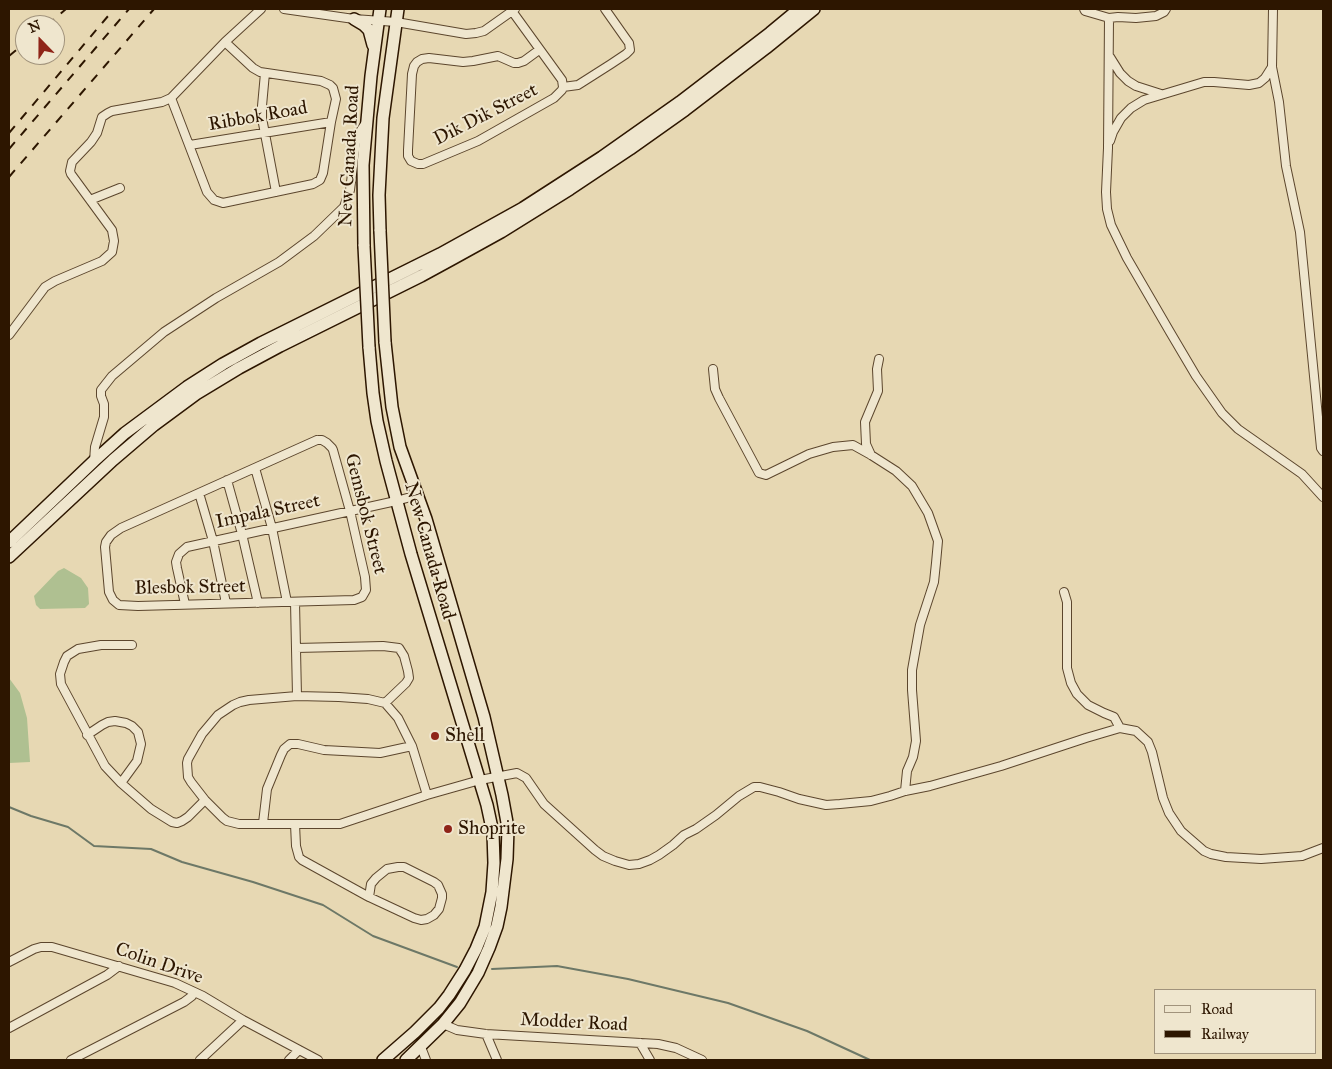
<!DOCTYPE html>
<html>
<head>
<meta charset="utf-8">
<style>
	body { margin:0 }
	#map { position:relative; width:1332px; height:1069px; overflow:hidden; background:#e7d8b3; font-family:"IM FELL Great Primer",serif }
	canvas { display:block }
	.frame { position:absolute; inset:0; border:10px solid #2d1600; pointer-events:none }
	.legend { position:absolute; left:1154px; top:989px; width:162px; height:65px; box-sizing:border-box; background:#efe6ce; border:1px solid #a1937c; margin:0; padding:6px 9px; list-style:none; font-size:15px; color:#2d1600 }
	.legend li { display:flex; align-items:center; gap:10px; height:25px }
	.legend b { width:25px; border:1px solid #a1937c }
	.north { position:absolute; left:15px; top:15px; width:50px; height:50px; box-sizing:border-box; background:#efe6ce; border:1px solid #a1937c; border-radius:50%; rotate:338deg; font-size:14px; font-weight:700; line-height:20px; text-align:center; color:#2d1600 }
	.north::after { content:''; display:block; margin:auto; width:18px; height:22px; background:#8f2418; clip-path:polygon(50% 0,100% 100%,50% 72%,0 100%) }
</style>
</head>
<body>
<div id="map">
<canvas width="1332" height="1069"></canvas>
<div class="frame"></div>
<ul class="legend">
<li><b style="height:6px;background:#efe6ce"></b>Road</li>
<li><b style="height:6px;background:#2d1600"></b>Railway</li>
</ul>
<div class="north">N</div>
</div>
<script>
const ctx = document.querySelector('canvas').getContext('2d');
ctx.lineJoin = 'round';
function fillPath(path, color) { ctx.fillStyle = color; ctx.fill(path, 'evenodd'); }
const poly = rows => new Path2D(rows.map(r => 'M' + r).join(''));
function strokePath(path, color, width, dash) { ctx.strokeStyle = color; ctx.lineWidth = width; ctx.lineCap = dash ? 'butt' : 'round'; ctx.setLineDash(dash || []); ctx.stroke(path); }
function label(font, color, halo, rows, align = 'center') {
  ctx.font = font + ' "IM FELL Great Primer",serif'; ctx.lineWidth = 4; ctx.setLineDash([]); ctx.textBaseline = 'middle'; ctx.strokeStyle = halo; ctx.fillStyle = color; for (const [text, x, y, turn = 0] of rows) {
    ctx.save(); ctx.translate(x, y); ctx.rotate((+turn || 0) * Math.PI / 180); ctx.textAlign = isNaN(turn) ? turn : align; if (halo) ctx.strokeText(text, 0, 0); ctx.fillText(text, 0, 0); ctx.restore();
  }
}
fillPath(poly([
	[64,568,81,578,88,588,89,604,85,608,40,609,36,605,34,596,58,571],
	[9,678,20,693,27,718,30,762,9,763]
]), '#afc091');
strokePath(poly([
	[9,807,31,816,68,827,94,846,151,849,182,862,253,882,323,905,373,936,457,967],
	[492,969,557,966,628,979,728,1003,807,1031,870,1060]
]), '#6d7867', 2);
const street = poly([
	[284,9,354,19,396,22,466,34,476,33,484,31,515,9],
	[1084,9,1085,11,1109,18,1118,17,1136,18,1156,16,1164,12,1166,9],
	[1273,9,1272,67,1279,102,1286,166,1300,232,1321,448,1323,451],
	[512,11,562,80,563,87,562,90,554,98,478,141,423,164,418,164,411,161,408,156,408,150,412,74,414,66,417,62,422,59,429,58,463,62,473,61,498,56,514,63,518,63,524,61,539,50],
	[1109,18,1108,148,1106,192,1107,209,1111,225,1127,258,1170,332,1196,376,1222,413,1238,429,1302,474,1323,497],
	[1110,57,1120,73,1128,81,1136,86,1161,94],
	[265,73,262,106,262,118,276,192],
	[563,87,578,85,611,64,626,54,630,50,629,43,624,36,605,9],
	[171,98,207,192,214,200,223,203,313,184,320,180,323,173,331,122,336,99,333,88,330,85,321,81,260,72,253,68,225,42],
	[1110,141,1113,132,1121,118,1131,108,1144,100,1204,82,1214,82,1249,85,1259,83,1265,78,1272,67],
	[190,145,331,122],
	[90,200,120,188],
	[9,335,45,287,55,281,102,261,112,252,114,241,112,230,71,174,70,171,72,162,91,142,97,133,102,117,108,113,112,111,162,102,171,98,225,42,261,9],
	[713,369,715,389,719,398,759,473,766,475,809,454,833,447,853,445,871,455,896,471,912,486,928,513,938,541,936,563,934,582,920,625,912,670,912,690,916,741,913,757,907,771,905,791],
	[317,440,322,440,327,443,332,448,333,450,350,511,365,577,366,590,362,597,354,600,138,606,119,605,113,600,109,592,105,547,106,542,111,535,121,528,317,440],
	[871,455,866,444,865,422,878,391,877,369,879,359],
	[94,461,95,447,104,417,104,404,101,396,101,390,112,376,164,332,216,298,279,262,314,236,344,207,350,190,356,142,361,130,365,124],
	[255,468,272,528,287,602],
	[227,480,242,534,258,603],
	[199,493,213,541,226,603],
	[1064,592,1067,602,1067,668,1071,683,1077,694,1088,705,1104,713,1114,717,1120,728],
	[295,602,297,696],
	[185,604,177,568,176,562,179,554,187,547,396,501,418,495],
	[132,645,101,645,78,649,67,656,64,662,60,674,61,684,105,766,121,783,151,809,172,822,177,823,182,821,188,817,205,800],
	[296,648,383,646,399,648,404,656,408,671,409,678,406,683,385,703],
	[87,735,102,725,108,722,115,721,126,723,132,726,138,732,141,744,137,761,121,783],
	[427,795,412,746,398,718,385,703,368,699,339,697,297,696,249,700,240,702,233,705,218,715,202,734,188,759,187,763,188,777,191,782,205,800,223,818,227,821,239,824,340,824,427,795,480,780,517,773,526,778,544,804,595,850,603,856,615,861,629,865,639,864,650,860,659,855,673,845,684,835,696,829,716,815,739,796,754,787,760,787,779,792,799,799,826,805,840,804,871,801,890,796,905,791,930,786,1001,766,1086,738,1120,728,1136,731,1148,742,1152,752,1163,798,1169,813,1181,831,1204,851,1211,854,1226,857,1261,859,1302,856,1323,848],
	[263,823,267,789,281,755,284,749,290,744,298,744,324,750,380,753,412,746],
	[295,824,296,846,299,857,302,860,369,897],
	[398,867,404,867,434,882,438,885,442,894,442,898,439,909,434,915,427,919,421,920,414,918,369,897,371,884,376,878,387,869,398,867],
	[9,962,34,949,41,947,52,947,175,983,203,996,243,1020,318,1060],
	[443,1024,457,1030,486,1034,658,1044,676,1048,702,1060],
	[9,1028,107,975,119,966],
	[486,1034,497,1060],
	[640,1043,650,1060],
	[421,1047,426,1060],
	[71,1060,184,1002,192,996,194,992],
	[200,1060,243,1020],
	[289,1060,299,1050]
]);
const secondary = poly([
	[354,19,364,25,369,30,373,45],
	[380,231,379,195,383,118,398,9],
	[364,246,363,165,371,76,380,9],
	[385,342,392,407,400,447,426,519,484,717,502,795,508,828,507,859,501,907,497,926,489,948,478,973,460,1003,443,1024,406,1060],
	[369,347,373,393,377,421,386,461,411,554,487,805,493,833,494,863,492,892,485,927,476,949,465,970,449,995,439,1008,415,1032,383,1060],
	[9,542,94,461,125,433,187,387,223,364,261,343,440,254,523,208,602,157,680,102,770,33,799,9],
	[9,557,113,460,154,425,196,394,239,368,280,346,421,276,454,258,501,232,570,189,630,149,685,110,766,48,814,9]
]);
strokePath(street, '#5c462d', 10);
strokePath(secondary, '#2d1600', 14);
strokePath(street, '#efe6ce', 8);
strokePath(secondary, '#efe6ce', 11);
strokePath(poly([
	[47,25,66,9],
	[9,56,25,43],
	[9,133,114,9],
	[9,149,129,9],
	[9,177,154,9]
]), '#2d1600', 2, [9, 9]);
const secondaryBridge = poly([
	[380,231,385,342],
	[364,246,369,347]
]);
strokePath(secondaryBridge, '#2d1600', 14, []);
strokePath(secondaryBridge, '#efe6ce', 11);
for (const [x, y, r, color] of [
	[435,736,5,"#8f2418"],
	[448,829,5,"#8f2418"]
]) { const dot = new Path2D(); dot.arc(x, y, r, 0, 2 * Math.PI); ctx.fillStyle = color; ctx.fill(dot); strokePath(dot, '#efe6ce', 2); }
label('19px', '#2d1600', '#efe6ce', [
	["Dik Dik Street",486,115,-27],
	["Ribbok Road",258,117,-10],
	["New Canada Road",350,156,-87],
	["Impala Street",268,512,-12],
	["Gemsbok Street",365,514,76],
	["New Canada Road",429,551,74],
	["Blesbok Street",190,588,-1],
	["Colin Drive",159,964,19],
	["Modder Road",574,1023,3]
]);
label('19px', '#2d1600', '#efe6ce', [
	["Shell",445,736],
	["Shoprite",458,829]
], 'left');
</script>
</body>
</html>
